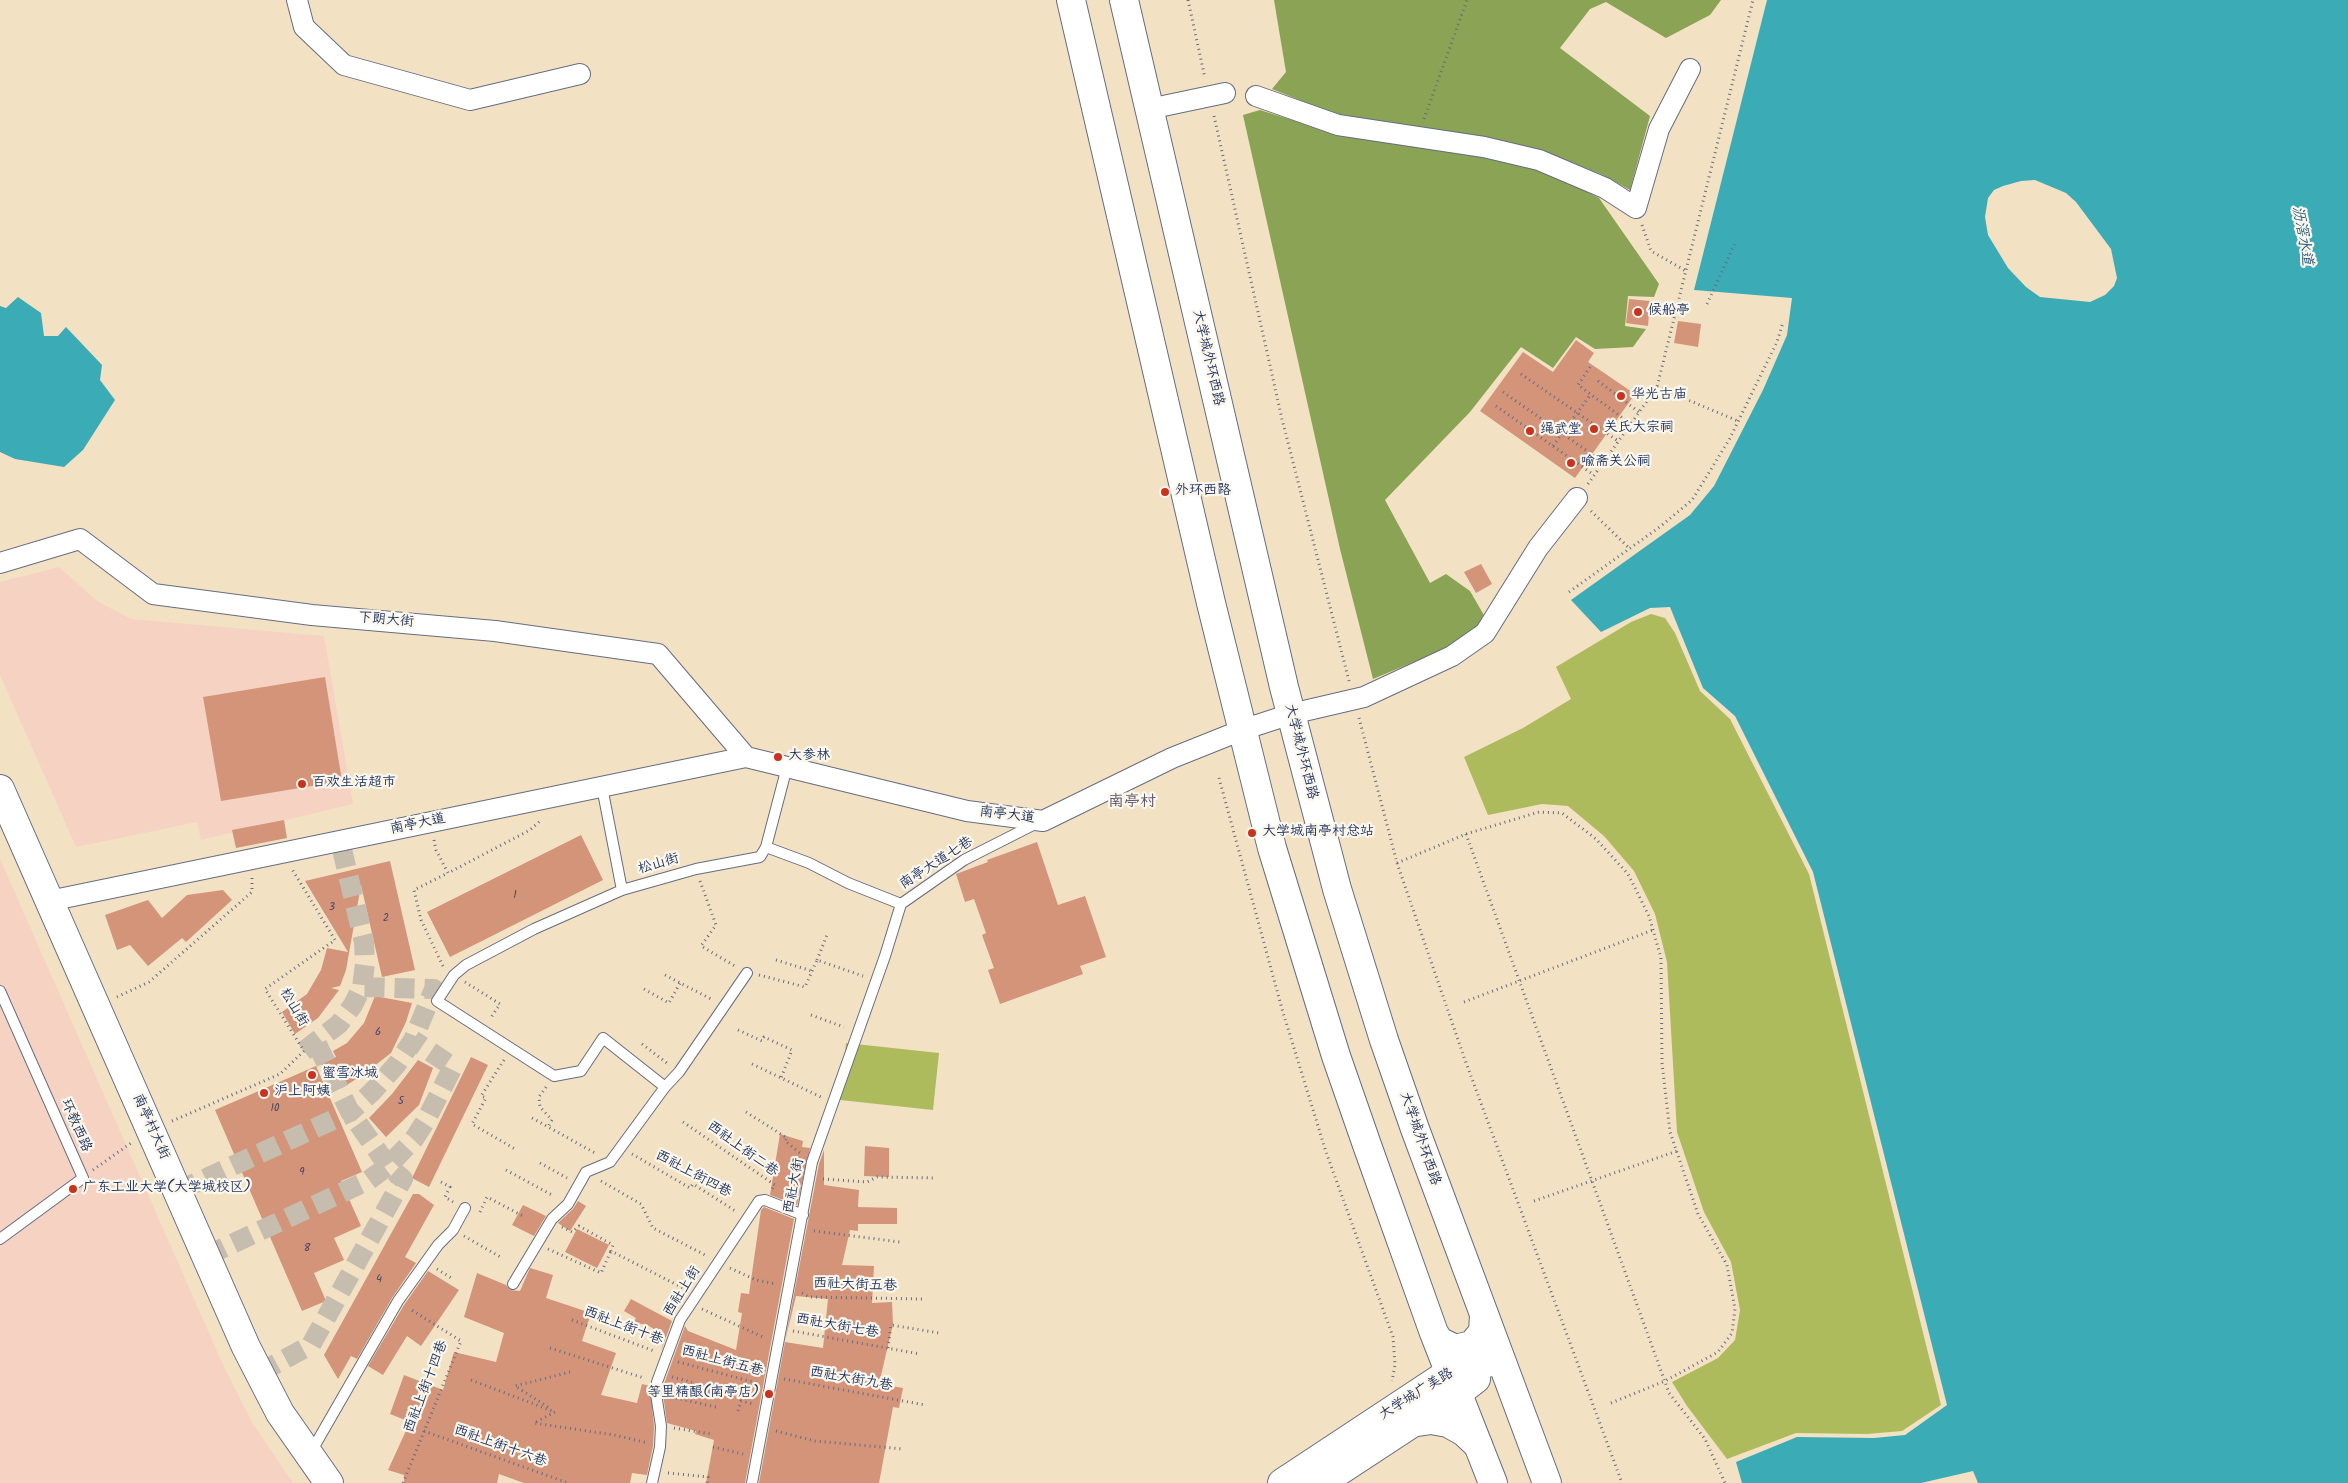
<!DOCTYPE html>
<html>
<head>
<meta charset="utf-8">
<style>
	body { margin:0 }
	canvas { display:block; background:#f2e1c3 }
</style>
</head>
<body>
<canvas width="2348" height="1483"></canvas>
<script>
const ctx = document.querySelector('canvas').getContext('2d');
ctx.lineJoin = 'round';
function fillPath(path, color) { ctx.fillStyle = color; ctx.fill(path, 'evenodd'); }
const poly = rows => new Path2D(rows.map(r => 'M' + r).join(''));
function strokePath(path, color, width, dash) { ctx.strokeStyle = color; ctx.lineWidth = width; ctx.lineCap = dash ? 'butt' : 'round'; ctx.setLineDash(dash || []); ctx.stroke(path); }
function label(font, color, halo, rows, align = 'center') {
  ctx.font = font + ' Kalam,"LXGW WenKai TC",sans-serif'; ctx.lineWidth = 4.5; ctx.setLineDash([]); ctx.textBaseline = 'middle'; ctx.strokeStyle = halo; ctx.fillStyle = color; for (const [text, x, y, turn = 0] of rows) {
    ctx.save(); ctx.translate(x, y); ctx.rotate((+turn || 0) * Math.PI / 180); ctx.textAlign = isNaN(turn) ? turn : align; if (halo) ctx.strokeText(text, 0, 0); ctx.fillText(text, 0, 0); ctx.restore();
  }
}
fillPath(poly([
	[59,567,97,601,131,619,324,636,353,804,201,840,197,822,76,847,0,675,0,582],
	[0,859,224,1367,253,1424,293,1483,0,1483]
]), '#f6d2c3');
fillPath(poly([
	[1651,614,1665,618,1675,633,1700,691,1730,719,1809,874,1941,1405,1902,1431,1867,1434,1796,1433,1727,1459,1687,1406,1672,1382,1718,1358,1735,1340,1740,1310,1731,1262,1704,1212,1677,1132,1667,962,1655,914,1634,871,1604,836,1568,806,1542,804,1488,815,1464,757,1523,728,1571,699,1556,667,1631,622],
	[846,1043,939,1053,933,1110,840,1100]
]), '#aebb5d');
fillPath(poly([
	[1274,0,1721,0,1710,15,1666,38,1606,2,1590,9,1560,48,1650,116,1630,190,1603,175,1542,150,1342,117,1272,89,1286,72],
	[1260,110,1333,133,1489,156,1535,166,1599,198,1659,284,1654,297,1628,296,1625,326,1646,329,1633,347,1595,349,1576,337,1553,368,1521,347,1470,412,1385,500,1430,583,1446,574,1470,591,1485,617,1479,629,1452,646,1373,679,1340,549,1243,115]
]), '#8aa354');
fillPath(poly([
	[1767,0,2348,0,2348,1483,1978,1483,1973,1471,1921,1483,1742,1483,1736,1462,1797,1437,1874,1438,1905,1435,1947,1405,1813,872,1735,716,1703,688,1670,607,1650,608,1601,632,1571,600,1690,515,1714,486,1763,390,1787,335,1792,298,1694,290],
	[2035,180,2066,193,2076,202,2111,249,2117,278,2114,286,2105,295,2090,302,2040,297,2026,287,2008,268,1988,235,1985,217,1988,198,1994,190,2003,186,2021,181],
	[18,297,41,313,44,336,58,336,66,327,102,365,100,380,115,400,83,450,64,467,15,459,0,452,0,306,6,308]
]), '#3bacb6');
fillPath(poly([
	[1629,299,1650,301,1648,326,1626,323],
	[1678,321,1701,324,1698,347,1674,343],
	[1576,340,1594,353,1588,362,1635,394,1575,478,1480,411,1523,352,1553,372],
	[1481,564,1492,584,1476,593,1464,572],
	[325,677,342,781,221,801,203,697],
	[284,820,287,838,236,848,232,830],
	[581,835,603,880,450,957,427,912],
	[1037,842,1058,905,1085,896,1106,957,1080,966,1083,974,1000,1004,988,970,994,968,982,935,986,933,974,899,965,902,956,874,988,862,987,860],
	[390,861,415,970,382,977,361,885,346,970,340,986,331,988,339,990,318,1018,295,1034,282,1012,307,994,321,970,327,948,348,952,305,881],
	[223,890,232,900,186,942,182,938,148,966,130,945,117,950,105,915,148,900,162,918,187,895],
	[375,996,412,1003,406,1022,391,1053,364,1074,342,1088,321,1064,336,1057,333,1051,347,1043,364,1023],
	[471,1057,488,1065,429,1187,412,1178],
	[418,1060,433,1068,419,1105,386,1137,369,1118,392,1094],
	[316,1066,362,1172,341,1181,361,1226,334,1238,344,1260,314,1273,326,1301,302,1311,215,1110],
	[780,1134,803,1141,802,1147,810,1148,797,1205,770,1195],
	[865,1146,889,1148,889,1177,864,1176],
	[824,1150,824,1185,859,1190,858,1207,897,1208,897,1224,858,1224,858,1231,850,1230,842,1265,874,1266,872,1303,892,1302,893,1324,879,1384,903,1388,899,1408,893,1407,879,1483,759,1483,785,1342,823,1348,828,1299,796,1296,785,1341,819,1164],
	[413,1194,419,1194,434,1205,405,1257,416,1263,392,1298,357,1359,351,1356,338,1379,324,1355],
	[578,1201,586,1206,570,1231,558,1223,573,1209],
	[523,1205,546,1216,534,1236,512,1225],
	[764,1207,794,1219,745,1483,706,1483,714,1440,695,1434,696,1431,667,1423,663,1394,664,1384,685,1326,688,1331,736,1350,742,1313,738,1312,741,1293,749,1294,761,1210],
	[577,1229,609,1245,597,1268,565,1252],
	[530,1268,553,1275,546,1298,591,1313,582,1341,616,1353,601,1395,637,1403,642,1384,650,1386,654,1426,653,1446,647,1475,632,1473,630,1483,524,1483,499,1474,497,1483,404,1483,404,1475,388,1470,410,1422,390,1414,404,1375,443,1390,454,1352,496,1362,504,1333,464,1317,477,1273,506,1285,510,1290,520,1291],
	[428,1271,459,1290,421,1346,407,1336,383,1375,368,1366,404,1305],
	[631,1299,672,1321,661,1351,665,1336,649,1326,634,1322,636,1318,624,1311]
]), '#d39479');
strokePath(poly([
	[304,1051,339,1024,353,1005,362,987,365,964,364,942,340,841],
	[178,1191,350,1112,372,1092,397,1064,413,1040,434,989,362,987],
	[206,1256,369,1180,388,1166,414,1139,425,1122,453,1067,413,1040],
	[259,1373,311,1345,403,1179,388,1166,350,1112,316,1042]
]), '#c7bdaf', 20, [20, 10]);
const lane = poly([
	[602,787,622,890],
	[766,847,809,863,848,883,901,904],
	[901,904,964,860,1037,823],
	[0,991,83,1178,0,1239],
	[665,1087,603,1038,581,1071,554,1076,437,1001,454,975,466,965,534,929,622,890,696,869,760,857,766,847,787,767],
	[513,1284,552,1219,568,1204,586,1172,610,1162,665,1087,679,1072,747,973],
	[311,1452,398,1301,438,1245,453,1230,465,1208],
	[652,1483,660,1447,661,1426,656,1394,657,1382,680,1320,759,1201,765,1200,803,1215],
	[752,1483,812,1162,885,956,901,904]
]);
const street = poly([
	[297,0,304,27,344,65,470,100,580,74],
	[1256,96,1338,125,1484,147,1539,160,1605,188,1636,208,1659,129,1690,69],
	[1149,109,1225,93],
	[0,563,80,539,153,594,312,615,495,631,658,654,746,757],
	[49,901,746,757,967,811,1043,821,1172,758,1242,730,1291,714,1364,697,1452,656,1485,633,1538,548,1577,498]
]);
const secondary = poly([
	[0,789,246,1347,280,1413,329,1483],
	[1411,1423,1431,1420,1448,1423,1464,1432,1478,1445],
	[1282,1483,1450,1372,1500,1360],
	[1321,1483,1458,1393,1476,1379]
]);
const primary = poly([
	[1071,0,1211,603,1272,848,1336,1056,1367,1145,1434,1333,1493,1483],
	[1124,0,1284,687,1337,889,1384,1040,1415,1129,1547,1483],
	[1434,1333,1439,1341,1455,1349,1472,1345,1483,1332,1484,1315]
]);
strokePath(lane, '#666d81', 12);
strokePath(street, '#666d81', 22);
strokePath(secondary, '#666d81', 30);
strokePath(primary, '#666d81', 30);
strokePath(poly([
	[1188,0,1205,78],
	[1214,116,1282,419,1349,681],
	[1424,119,1467,0],
	[1642,225,1651,251,1686,271],
	[1707,304,1735,243],
	[1590,367,1578,385,1631,424],
	[1521,374,1618,441],
	[1598,381,1639,412],
	[1657,387,1738,421],
	[1503,392,1603,462],
	[1496,406,1594,475],
	[1553,446,1591,394],
	[1588,484,1657,387,1753,0],
	[1591,511,1630,549],
	[1569,592,1661,526,1692,500,1729,440,1777,342,1783,322],
	[1359,718,1397,863,1465,1060,1622,1483],
	[1219,778,1282,1009,1326,1152,1393,1337,1395,1365,1392,1381],
	[1466,834,1669,1393,1705,1439,1725,1483],
	[434,840,436,850,448,873,530,830,541,820],
	[1397,863,1466,834,1539,812,1562,813,1596,839,1628,874,1649,916,1661,958,1662,1063,1670,1132,1698,1214,1727,1265,1735,1309,1732,1333,1718,1352,1665,1381,1611,1403],
	[700,881,716,925,701,946,735,966],
	[776,960,812,971],
	[817,960,827,935],
	[443,966,421,920,414,890,448,873],
	[665,975,713,1000],
	[759,975,805,987,817,960,863,976],
	[465,982,500,1004,490,1019],
	[644,989,669,1003,680,983],
	[117,997,149,982,252,892,252,877],
	[1464,1002,1653,930],
	[811,1015,844,1027],
	[738,1030,762,1041,764,1037,792,1050,781,1078],
	[642,1044,667,1063],
	[504,1060,481,1096,486,1098,472,1124,515,1149],
	[752,1064,821,1097],
	[546,1087,539,1097,540,1107,552,1120,548,1127],
	[746,1112,787,1138,785,1141,800,1153],
	[532,1118,595,1153],
	[172,1121,280,1074,304,1051,265,989,335,940,292,869],
	[683,1122,775,1185,772,1189],
	[632,1154,690,1188,693,1184,737,1212],
	[540,1163,567,1178],
	[93,1170,131,1143],
	[506,1170,552,1195],
	[823,1179,867,1182,877,1177,936,1178],
	[601,1181,641,1204,653,1228,707,1256],
	[441,1182,450,1187,445,1197,453,1202],
	[1534,1201,1677,1151],
	[480,1212,487,1197,523,1216],
	[562,1227,572,1232,579,1226,613,1245,611,1251,685,1289],
	[814,1231,900,1242],
	[464,1236,502,1258],
	[548,1249,601,1273,611,1251],
	[730,1268,756,1280,776,1284],
	[437,1269,453,1279],
	[802,1293,809,1297,923,1299],
	[702,1309,765,1338],
	[572,1320,654,1351],
	[793,1331,920,1354],
	[550,1348,644,1378],
	[888,1348,891,1325,939,1333],
	[678,1362,757,1383],
	[672,1377,692,1382],
	[784,1379,925,1405],
	[471,1380,555,1412,534,1423,614,1435,648,1443],
	[671,1397,716,1407],
	[548,1407,515,1386,570,1372],
	[738,1411,741,1401,753,1404],
	[674,1428,711,1434],
	[424,1431,568,1483],
	[776,1431,815,1441,903,1449],
	[713,1447,743,1454],
	[668,1473,708,1477,707,1483],
	[403,1483,461,1341,410,1309]
]), '#666d81', 3, [1, 4]);
strokePath(lane, '#fff', 10);
strokePath(street, '#fff', 20);
strokePath(secondary, '#fff', 28);
strokePath(primary, '#fff', 28);
for (const [x, y, r, color] of [
	[1638,312,5,"#c8321e"],
	[1621,396,5,"#c8321e"],
	[1594,429,5,"#c8321e"],
	[1530,431,5,"#c8321e"],
	[1571,463,5,"#c8321e"],
	[1165,492,5,"#c8321e"],
	[778,757,5,"#c8321e"],
	[302,784,5,"#c8321e"],
	[1252,833,5,"#c8321e"],
	[312,1075,5,"#c8321e"],
	[264,1093,5,"#c8321e"],
	[73,1189,5,"#c8321e"],
	[769,1394,5,"#c8321e"]
]) { const dot = new Path2D(); dot.arc(x, y, r, 0, 2 * Math.PI); ctx.fillStyle = color; ctx.fill(dot); strokePath(dot, '#fbf7ec', 2); }
label('11px', '#494865', null, [
	["1",515,896],
	["3",332,908],
	["2",386,919],
	["6",378,1033],
	["5",401,1102],
	["10",275,1109],
	["9",302,1173],
	["8",307,1249],
	["4",379,1280]
]);
label('14px', '#1b2f5e', '#fbf7ec', [
	["候船亭",1648,312],
	["华光古庙",1631,396],
	["关氏大宗祠",1604,429],
	["绳武堂",1540,431],
	["喻斋关公祠",1581,463],
	["外环西路",1175,492],
	["大参林",788,757],
	["百欢生活超市",312,784],
	["大学城南亭村总站",1262,833],
	["蜜雪冰城",322,1075],
	["沪上阿姨",274,1093],
	["广东工业大学(大学城校区)",83,1189],
	["等里精酿(南亭店)",759,1394,"right"]
], 'left');
label('14px', '#1b2f5e', '#fbf7ec', [
	["大学城外环西路",1207,358,77],
	["下朗大街",386,621,5],
	["大学城外环西路",1300,752,76],
	["南亭大道",1007,816,7],
	["南亭大道",418,825,-12],
	["南亭大道七巷",937,864,-33],
	["松山街",659,865,-16],
	["松山街",293,1008,59],
	["环教西路",75,1126,66],
	["南亭村大街",150,1127,66],
	["大学城外环西路",1419,1139,71],
	["西社上街二巷",742,1150,36],
	["西社上街四巷",693,1175,28],
	["西社大街",795,1186,-79],
	["西社大街五巷",855,1286,2],
	["西社上街",683,1292,-58],
	["西社上街十巷",623,1327,21],
	["西社大街七巷",837,1327,10],
	["西社上街五巷",722,1362,15],
	["西社大街九巷",851,1380,10],
	["西社上街十四巷",427,1387,-69],
	["大学城广美路",1417,1395,-32],
	["西社上街十六巷",500,1447,20]
]);
label('italic 15px', '#265b7d', '#fbf7ec', [
	["沥滘水道",2301,236,80]
]);
label('16px', '#5b5267', '#fbf7ec', [
	["南亭村",1132,803]
]);
</script>
</body>
</html>
